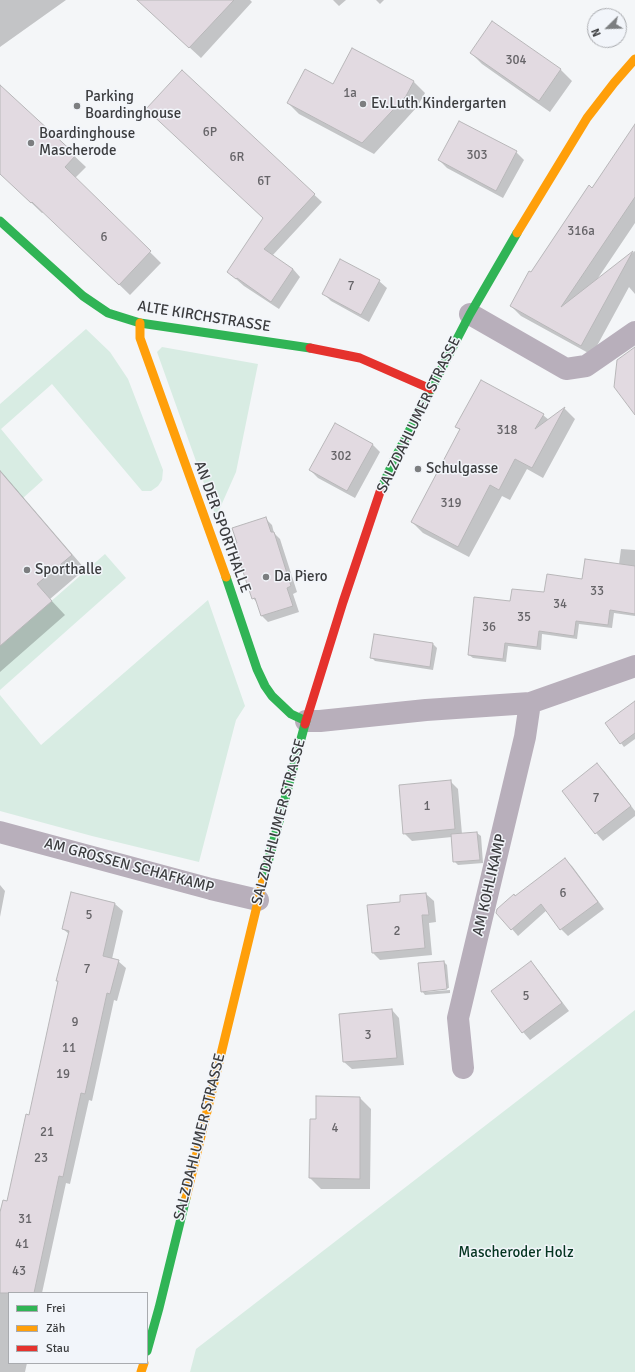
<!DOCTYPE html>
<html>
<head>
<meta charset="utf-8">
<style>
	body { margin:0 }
	#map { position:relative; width:635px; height:1372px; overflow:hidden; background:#f4f6f8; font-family:Signika,sans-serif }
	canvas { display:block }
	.legend { position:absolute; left:8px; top:1292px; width:140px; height:72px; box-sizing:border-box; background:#f2f5fa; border:1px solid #a9abaf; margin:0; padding:5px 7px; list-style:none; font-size:12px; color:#3c3d3f }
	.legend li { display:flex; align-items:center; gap:8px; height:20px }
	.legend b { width:20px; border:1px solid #a9abaf }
	.north { position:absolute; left:587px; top:8px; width:40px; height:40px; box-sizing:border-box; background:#f2f5fa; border:1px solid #a9abaf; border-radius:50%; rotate:247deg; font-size:11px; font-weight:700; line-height:16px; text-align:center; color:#3c3d3f }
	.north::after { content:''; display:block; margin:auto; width:14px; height:18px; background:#7c7e80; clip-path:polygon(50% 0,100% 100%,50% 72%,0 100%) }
</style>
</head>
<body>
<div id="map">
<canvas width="635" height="1372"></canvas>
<ul class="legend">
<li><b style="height:5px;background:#30b455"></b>Frei</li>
<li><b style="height:5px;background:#ff9f0a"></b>Zäh</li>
<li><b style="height:5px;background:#e5322d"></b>Stau</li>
</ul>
<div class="north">N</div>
</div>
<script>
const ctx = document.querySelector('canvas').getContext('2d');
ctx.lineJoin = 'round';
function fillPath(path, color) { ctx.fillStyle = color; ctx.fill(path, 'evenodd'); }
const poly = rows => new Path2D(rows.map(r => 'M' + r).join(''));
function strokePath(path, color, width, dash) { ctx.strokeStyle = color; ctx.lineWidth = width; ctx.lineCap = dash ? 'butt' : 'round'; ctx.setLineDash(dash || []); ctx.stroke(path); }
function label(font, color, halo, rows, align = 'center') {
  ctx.font = font + ' Signika,sans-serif'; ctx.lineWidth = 3; ctx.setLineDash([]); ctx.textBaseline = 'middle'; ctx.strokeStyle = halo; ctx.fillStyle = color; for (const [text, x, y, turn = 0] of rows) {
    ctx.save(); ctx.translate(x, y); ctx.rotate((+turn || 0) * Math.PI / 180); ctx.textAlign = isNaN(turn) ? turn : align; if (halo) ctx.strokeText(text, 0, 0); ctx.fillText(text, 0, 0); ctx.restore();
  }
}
fillPath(poly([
	[86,329,110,352,128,379,163,470,162,480,158,486,151,491,142,491,52,384,1,429,43,480,23,498,0,471,0,404],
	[162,347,258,364,236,472,216,517,157,352],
	[105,554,126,578,0,690,0,646],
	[208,600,245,706,236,720,199,862,92,836,0,811,0,695,41,745],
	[635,1010,635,1372,190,1372,196,1349]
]), '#d8ece3');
fillPath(poly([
	[0,0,66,0,0,47],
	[138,0,250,0,252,2,201,58],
	[333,0,346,0,339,6],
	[376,0,384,0,380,4],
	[492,22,561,70,572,81,550,112,482,64,471,53],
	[353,50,414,82,425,93,417,107,374,154,299,114,288,103,334,86],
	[182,71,322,202,272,256,293,269,300,277,279,309,244,286,228,272,264,218],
	[0,86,86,167,75,178,161,263,130,295,44,212,42,213,0,173],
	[635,126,635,223,596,281,635,251,635,294,629,287,592,355,521,316,511,306,531,273,592,189],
	[516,152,524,160,503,198,447,168,439,160],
	[379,281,387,288,369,322,331,301,324,294],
	[564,408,575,419,543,478,527,469,510,500,502,496,469,557,423,533,412,522,460,430,456,427,543,415,549,420],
	[372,444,380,452,355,498,318,478,310,470],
	[0,470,85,569,50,599,65,615,0,672],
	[265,518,272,525,274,533,280,539,297,592,293,594,299,612,268,622,262,616,258,604,253,598],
	[621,549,635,550,635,616,614,613,612,628,579,624,577,639,542,634,541,650,508,646,506,662,473,658,469,655,511,602,545,593,583,580,619,564],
	[375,635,433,644,437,648,433,670,375,661,371,657],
	[635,706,635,739,624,747,621,743],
	[597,765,605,772,635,811,635,816,603,841,596,833],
	[450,781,458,789,462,834,477,833,481,836,483,863,458,865,454,861,452,837,412,841,404,833],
	[565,860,572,866,604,909,568,936,561,929,547,910,518,936,512,929,515,897],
	[0,885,5,891,0,917],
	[71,894,115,904,123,911,112,959,118,961,126,968,117,1001,114,1000,92,1101,89,1100,70,1184,66,1183,42,1293,9,1293,9,1363,27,1363,25,1372,0,1372,0,1217,7,1202,30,1116,69,934,63,929],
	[426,894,434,901,436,922,429,923,432,955,380,960,373,953,402,903],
	[444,962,447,965,449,988,424,990,424,992,450,990,450,993,425,995,422,991],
	[531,962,538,970,569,1011,530,1040,523,1032],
	[392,1010,399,1018,404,1065,352,1069,344,1062],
	[360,1098,371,1109,370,1189,321,1189,310,1178]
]), '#0003');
const building = poly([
	[137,0,234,0,189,48,137,0],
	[492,21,561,69,539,101,470,53,492,21],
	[352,48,414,81,406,96,362,143,287,103,305,69,333,84,352,48],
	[182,70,315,194,264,249,293,269,271,302,237,278,236,279,227,272,263,218,146,109,182,70],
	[0,85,76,155,65,167,151,251,119,285,32,202,31,203,0,174,0,85],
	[459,121,517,151,496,191,438,160,459,121],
	[635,124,635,197,561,307,633,251,581,346,510,306,529,271,531,272,589,185,592,188,635,124],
	[340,259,380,280,361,315,322,294,340,259],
	[635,347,635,415,614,387,617,360,635,347],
	[481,380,544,414,535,429,565,407,532,468,515,459,499,490,490,485,458,547,411,522,460,429,455,427,481,380],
	[335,423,373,444,347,491,309,470,335,423],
	[0,471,72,555,37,584,52,601,0,646,0,471],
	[266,517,271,532,274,532,291,586,287,588,293,606,261,616,255,598,252,599,234,544,237,543,232,528,266,517],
	[585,559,635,566,635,614,610,610,608,625,576,621,574,636,539,631,537,647,505,643,503,659,468,655,474,597,510,601,512,589,544,592,547,574,582,579,585,559],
	[374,634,433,643,430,667,370,658,374,634],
	[635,701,635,733,620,744,605,723,635,701],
	[597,763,631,806,595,834,562,791,597,763],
	[451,780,455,829,403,834,399,785,451,780],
	[477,832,480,860,453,862,451,834,477,832],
	[565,858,598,902,560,930,541,904,511,930,496,913,497,909,514,894,515,896,565,858],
	[71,892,115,903,103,956,119,960,110,994,107,993,85,1094,81,1093,63,1177,59,1176,34,1293,0,1293,0,1212,3,1200,7,1201,26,1114,29,1115,58,981,56,981,69,931,62,929,71,892],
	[426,893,429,915,422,915,425,948,372,953,367,905,400,902,400,895,426,893],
	[444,961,447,989,421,992,418,963,444,961],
	[531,961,562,1003,522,1033,491,991,531,961],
	[392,1009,397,1058,343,1062,339,1014,392,1009],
	[316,1096,360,1097,360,1179,309,1178,310,1119,316,1119,316,1096]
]);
fillPath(building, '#e2dae1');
strokePath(building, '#b8b7b9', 1);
strokePath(poly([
	[470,314,566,369,586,366,635,332],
	[306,721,320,721,426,710,530,703,635,666],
	[0,832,211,889,258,900],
	[463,1068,458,1018,525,737,530,703]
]), '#b8afbb', 22);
strokePath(poly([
	[0,221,83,296,108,313,140,323,310,348],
	[381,489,394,460,470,314,517,233],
	[226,577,257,669,265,686,272,696,291,714,306,721],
	[263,881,305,724],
	[147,1351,159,1308,186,1198]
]), '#30b455', 9);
strokePath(poly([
	[517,233,587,118,614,83,635,59],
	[140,323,140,338,226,577],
	[186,1198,263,881],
	[141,1372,144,1363]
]), '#ff9f0a', 9);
strokePath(poly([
	[310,348,360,358,431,389],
	[305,724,343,602,381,489]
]), '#e5322d', 9);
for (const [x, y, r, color] of [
	[363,104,4,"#7c7e80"],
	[77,106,4,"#7c7e80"],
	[31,143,4,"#7c7e80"],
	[418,469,4,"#7c7e80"],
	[27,570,4,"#7c7e80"],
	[266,577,4,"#7c7e80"]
]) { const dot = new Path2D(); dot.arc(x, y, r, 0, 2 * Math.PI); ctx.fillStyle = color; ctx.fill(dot); strokePath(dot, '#f2f5fa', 1.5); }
label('13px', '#666468', null, [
	["304",516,61],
	["1a",350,94],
	["6P",210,133],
	["303",477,156],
	["6R",237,158],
	["6T",264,182],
	["316a",581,232],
	["6",104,238],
	["7",351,287],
	["318",507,431],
	["302",341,457],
	["319",451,504],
	["33",597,592],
	["34",560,605],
	["35",524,618],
	["36",489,628],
	["7",596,799],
	["1",427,807],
	["6",563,894],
	["5",89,916],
	["2",397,932],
	["7",87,970],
	["5",526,997],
	["9",75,1023],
	["3",368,1036],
	["11",69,1049],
	["19",63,1075],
	["4",335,1129],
	["21",47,1133],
	["23",41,1159],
	["31",25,1220],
	["41",22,1245],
	["43",19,1272]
]);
label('15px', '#3c3d3f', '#f2f5fa', [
	["Parking",85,97],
	["Boardinghouse",85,114],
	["Ev.Luth.Kindergarten",371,104],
	["Boardinghouse",39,134],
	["Mascherode",39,151],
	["Schulgasse",426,469],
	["Sporthalle",35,570],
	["Da Piero",274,577]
], 'left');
label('15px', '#3c3d3f', '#f2f5fa', [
	["ALTE KIRCHSTRASSE",204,317,9],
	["SALZDAHLUMER STRASSE",419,415,-64],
	["AN DER SPORTHALLE",222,527,70],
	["SALZDAHLUMER STRASSE",279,822,-75],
	["AM GROSSEN SCHAFKAMP",129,866,15],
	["AM KOHLIKAMP",490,885,-77],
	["SALZDAHLUMER STRASSE",200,1137,-76]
]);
label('15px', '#053521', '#f2f5fa', [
	["Mascheroder Holz",516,1253]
]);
</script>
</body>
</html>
